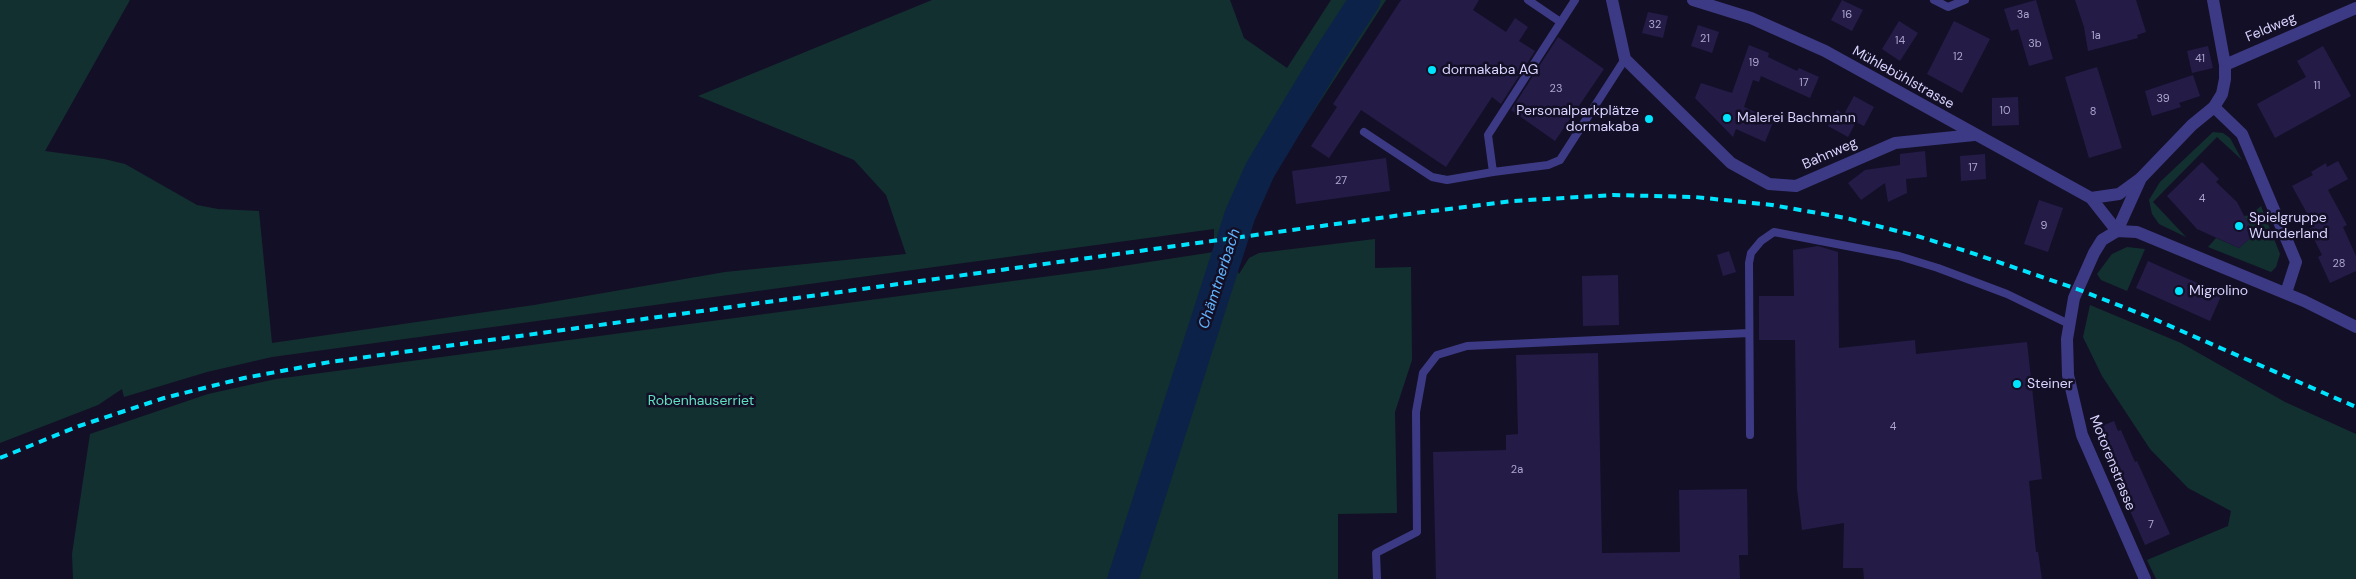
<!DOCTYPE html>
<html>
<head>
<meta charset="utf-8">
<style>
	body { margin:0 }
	canvas { display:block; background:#130f26 }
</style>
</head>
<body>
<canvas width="2356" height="579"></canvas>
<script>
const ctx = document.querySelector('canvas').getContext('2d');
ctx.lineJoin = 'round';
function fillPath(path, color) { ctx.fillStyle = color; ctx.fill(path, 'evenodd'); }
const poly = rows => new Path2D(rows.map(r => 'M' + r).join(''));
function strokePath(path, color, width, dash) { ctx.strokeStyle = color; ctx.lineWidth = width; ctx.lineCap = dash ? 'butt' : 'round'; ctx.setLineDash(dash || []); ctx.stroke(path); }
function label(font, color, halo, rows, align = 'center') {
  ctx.font = font + ' "DM Sans",sans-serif'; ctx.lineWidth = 5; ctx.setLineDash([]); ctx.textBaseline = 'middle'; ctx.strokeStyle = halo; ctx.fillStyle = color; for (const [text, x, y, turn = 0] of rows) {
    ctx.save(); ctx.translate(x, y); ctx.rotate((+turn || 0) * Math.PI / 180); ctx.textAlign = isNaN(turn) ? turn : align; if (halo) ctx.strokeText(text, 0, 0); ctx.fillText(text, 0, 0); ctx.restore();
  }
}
fillPath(poly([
	[0,0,130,0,45,151,104,159,125,164,197,205,218,209,259,211,272,343,534,305,725,272,906,254,886,195,854,160,698,96,932,0,1230,0,1244,38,1287,68,1331,0,1386,0,1242,222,1234,251,1234,263,1239,274,1249,258,1259,253,1375,239,1375,268,1411,267,1412,360,1395,412,1397,513,1338,514,1338,579,73,579,72,554,90,434,208,394,276,379,1103,269,1214,252,1214,229,272,357,207,372,124,397,122,389,98,405,0,443],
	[2213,132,2223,133,2230,138,2242,160,2217,137,2153,202,2186,237,2159,224,2152,214,2149,200,2160,182],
	[2261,206,2280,254,2276,267,2271,272,2208,247,2216,238,2239,248,2254,235,2244,216,2251,215],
	[2127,247,2145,249,2127,291,2101,280,2097,274,2112,254],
	[2090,305,2181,343,2285,402,2356,434,2356,579,2156,579,2147,560,2228,526,2231,511,2188,488,2150,449,2102,376,2083,337]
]), '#12302f');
strokePath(poly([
	[1123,579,1240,215,1260,170,1328,57,1365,0]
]), '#0c2248', 31);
fillPath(poly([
	[1401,0,1479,0,1473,10,1506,32,1515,18,1528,27,1519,41,1535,51,1501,104,1492,97,1446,167,1361,110,1329,158,1311,146,1337,107,1333,104],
	[1842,0,1863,10,1852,31,1831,20],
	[2036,0,2053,59,2029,66,2018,29,2011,31,2004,9],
	[2075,0,2136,0,2146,32,2137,35,2138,38,2088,51,2084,27],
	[1648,12,1668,16,1663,38,1642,33],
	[1899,21,1918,33,1900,61,1882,49],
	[1954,21,1990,39,1962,93,1927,74],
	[1698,25,1719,32,1712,53,1691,46],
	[1558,37,1604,69,1555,141,1511,110],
	[1749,45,1769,53,1768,57,1797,71,1799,68,1819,77,1810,98,1761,76,1759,82,1753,80,1744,107,1774,120,1765,142,1736,129,1733,137,1695,98,1701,83,1732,93],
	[2208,46,2213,68,2192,73,2187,51],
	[2323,46,2351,96,2275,138,2257,104,2306,77,2297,61],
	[2097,67,2122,148,2089,158,2065,77],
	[2193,75,2200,96,2179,103,2181,107,2152,116,2145,91],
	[1854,96,1874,107,1864,126,1856,122,1848,137,1828,126,1837,110,1844,114],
	[2018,97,2019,125,1992,126,1992,98],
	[1925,151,1927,177,1906,179,1907,193,1888,202,1885,183,1861,200,1848,183,1865,170,1900,165,1900,154],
	[1985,154,1986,179,1961,181,1960,156],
	[1386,158,1390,191,1296,204,1292,171],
	[2338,161,2348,179,2328,190,2347,225,2343,227,2356,256,2356,271,2330,283,2318,257,2322,255,2309,229,2314,226,2292,186,2313,175,2311,172,2326,163,2327,167],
	[2202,162,2219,179,2216,182,2237,202,2254,235,2239,248,2197,229,2167,196],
	[2039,200,2063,208,2048,252,2024,244],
	[1818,246,1838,252,1839,348,1915,340,1916,354,2027,342,2042,479,2029,481,2036,552,2038,552,2042,579,1864,579,1863,568,1843,568,1844,523,1802,530,1797,489,1795,340,1759,340,1759,296,1794,296,1793,250],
	[1729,251,1736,272,1723,276,1717,255],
	[2148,261,2222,294,2210,321,2136,288],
	[1618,275,1619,325,1583,326,1582,276],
	[1598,353,1602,553,1680,552,1679,490,1747,489,1748,555,1739,555,1740,579,1436,579,1433,452,1506,450,1506,435,1518,434,1516,355],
	[2114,421,2118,431,2121,430,2135,462,2137,461,2170,534,2145,545,2094,429]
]), '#241b47');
strokePath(poly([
	[1528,0,1559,21],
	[1934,0,1948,7,1965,0],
	[1364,132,1432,177,1447,180,1493,172,1488,135,1575,0],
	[1493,172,1548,165,1560,160,1625,59],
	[1750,435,1749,263,1751,253,1761,241,1774,232,1899,256,1938,268,2007,294,2069,324],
	[1377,579,1376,553,1417,532,1416,412,1423,373,1437,355,1467,346,1749,333]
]), '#3d3a85', 8);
strokePath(poly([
	[1612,0,1625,59,1731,163,1769,184,1796,186,1895,143,1974,135],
	[1693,0,1751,18,1825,51,2091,198,2117,231],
	[2225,65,2356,8],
	[2214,107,2242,134,2296,262,2286,293],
	[2091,198,2119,194,2141,178]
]), '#3d3a85', 12);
strokePath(poly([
	[2117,231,2141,178,2192,125,2214,107,2222,94,2225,79,2225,65,2213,0],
	[2145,579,2082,435,2068,375,2067,339,2074,298,2094,253,2102,240,2117,231,2137,232,2304,301,2356,327]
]), '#3d3a85', 12);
strokePath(poly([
	[0,458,79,426,164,398,244,378,330,362,1416,213,1513,201,1613,195,1695,197,1772,205,1846,218,1917,236,1969,252,2077,289,2154,319,2356,407]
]), '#00e5ff', 4, [8, 6]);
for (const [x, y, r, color] of [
	[1432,70,5,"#00e5ff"],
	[1727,118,5,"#00e5ff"],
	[1649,119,5,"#00e5ff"],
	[2239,226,5,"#00e5ff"],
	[2179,291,5,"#00e5ff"],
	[2017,384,5,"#00e5ff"]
]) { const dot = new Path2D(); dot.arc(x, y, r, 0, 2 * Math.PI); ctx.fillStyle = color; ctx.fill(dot); strokePath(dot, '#130f26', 2); }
label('11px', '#aca6d1', null, [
	["16",1847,15],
	["3a",2023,15],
	["32",1655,25],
	["1a",2096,36],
	["21",1705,39],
	["14",1900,41],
	["3b",2035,44],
	["12",1958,57],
	["41",2200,59],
	["19",1754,63],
	["17",1804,83],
	["11",2317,86],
	["23",1556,89],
	["39",2163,99],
	["10",2005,111],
	["8",2093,112],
	["17",1973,168],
	["27",1341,181],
	["4",2202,199],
	["9",2044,226],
	["28",2339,264],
	["4",1893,427],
	["2a",1517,470],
	["7",2151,525]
]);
label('14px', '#d9d4ff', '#130f26', [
	["Feldweg",2271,28,-23],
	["Mühlebühlstrasse",1903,78,29],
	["Bahnweg",1830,154,-24],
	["Motorenstrasse",2112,463,68]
]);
label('14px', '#d9d4ff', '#130f26', [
	["dormakaba AG",1442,70],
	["Personalparkplätze",1639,111,"right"],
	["dormakaba",1639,127,"right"],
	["Malerei Bachmann",1737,118],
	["Spielgruppe",2249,218],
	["Wunderland",2249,234],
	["Migrolino",2189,291],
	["Steiner",2027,384]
], 'left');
label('14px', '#5fe0c0', '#130f26', [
	["Robenhauserriet",701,401]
]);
label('italic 15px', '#62b6ff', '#130f26', [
	["Chämtnerbach",1220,279,-72]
]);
</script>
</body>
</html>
